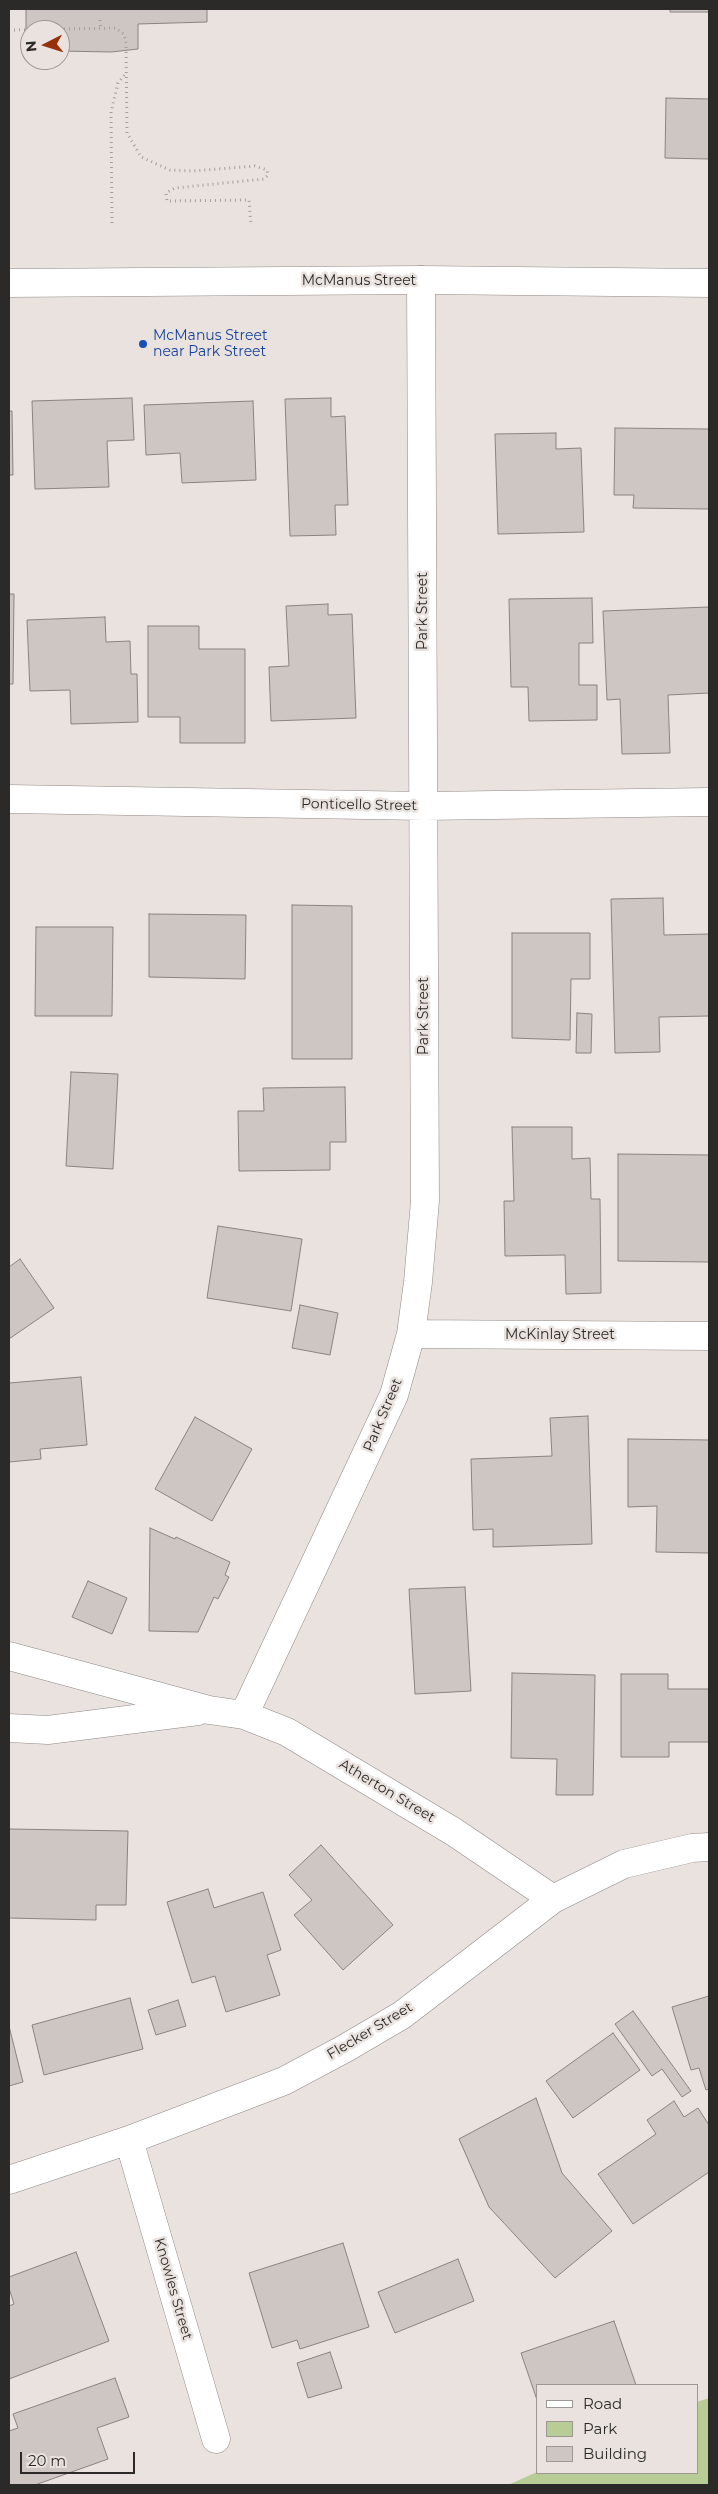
<!DOCTYPE html>
<html>
<head>
<meta charset="utf-8">
<style>
	body { margin:0 }
	#map { position:relative; width:718px; height:2494px; overflow:hidden; background:#e9e2de; font-family:Montserrat,sans-serif }
	canvas { display:block }
	.frame { position:absolute; inset:0; border:10px solid #2c2a28; pointer-events:none }
	.legend { position:absolute; left:536px; top:2384px; width:162px; height:90px; box-sizing:border-box; background:#e9e2de; border:1px solid #9d9895; margin:0; padding:6px 9px; list-style:none; font-size:15px; color:#2c2a28 }
	.legend li { display:flex; align-items:center; gap:10px; height:25px }
	.legend b { width:25px; border:1px solid #9d9895 }
	.north { position:absolute; left:20px; top:20px; width:50px; height:50px; box-sizing:border-box; background:#e9e2de; border:1px solid #9d9895; border-radius:50%; rotate:265deg; font-size:14px; font-weight:700; line-height:20px; text-align:center; color:#2c2a28 }
	.north::after { content:''; display:block; margin:auto; width:18px; height:22px; background:#97310a; clip-path:polygon(50% 0,100% 100%,50% 72%,0 100%) }
	.scale { position:absolute; left:20px; top:2452px; width:115px; height:22px; box-sizing:border-box; border:2px solid #2c2a28; border-top:0; padding-left:6px; font-size:15px; line-height:18px; white-space:nowrap; color:#2c2a28; -webkit-text-stroke:4px #e9e2de; paint-order:stroke }
</style>
</head>
<body>
<div id="map">
<canvas width="718" height="2494"></canvas>
<div class="frame"></div>
<ul class="legend">
<li><b style="height:6px;background:#fff"></b>Road</li>
<li><b style="height:14px;background:#b8cc95"></b>Park</li>
<li><b style="height:14px;background:#cdc6c3"></b>Building</li>
</ul>
<div class="north">N</div>
<div class="scale">20 m</div>
</div>
<script>
const ctx = document.querySelector('canvas').getContext('2d');
ctx.lineJoin = 'round';
function fillPath(path, color) { ctx.fillStyle = color; ctx.fill(path, 'evenodd'); }
const poly = rows => new Path2D(rows.map(r => 'M' + r).join(''));
function strokePath(path, color, width, dash) { ctx.strokeStyle = color; ctx.lineWidth = width; ctx.lineCap = dash ? 'butt' : 'round'; ctx.setLineDash(dash || []); ctx.stroke(path); }
function label(font, color, halo, rows, align = 'center') {
  ctx.font = font + ' Montserrat,sans-serif'; ctx.lineWidth = 5; ctx.setLineDash([]); ctx.textBaseline = 'middle'; ctx.strokeStyle = halo; ctx.fillStyle = color; for (const [text, x, y, turn = 0] of rows) {
    ctx.save(); ctx.translate(x, y); ctx.rotate((+turn || 0) * Math.PI / 180); ctx.textAlign = isNaN(turn) ? turn : align; if (halo) ctx.strokeText(text, 0, 0); ctx.fillText(text, 0, 0); ctx.restore();
  }
}
fillPath(poly([
	[709,2398,709,2485,508,2485,537,2472,697,2473,697,2402]
]), '#b8cc95');
const building = poly([
	[26,9,207,9,207,22,138,24,138,49,111,52,60,51,60,30,30,30,30,34,26,34,26,9],
	[670,9,709,9,709,12,670,12,670,9],
	[666,98,709,99,709,159,665,158,666,98],
	[132,398,134,440,107,441,109,487,35,489,32,401,132,398],
	[331,398,331,417,345,416,348,505,335,505,336,535,290,536,285,399,331,398],
	[253,401,256,480,182,483,180,453,146,455,144,405,253,401],
	[9,411,12,411,13,475,9,475,9,411],
	[615,428,709,429,709,509,633,508,634,495,614,495,615,428],
	[556,433,556,449,581,448,584,532,498,534,495,434,556,433],
	[9,594,14,594,13,684,9,684,9,594],
	[592,598,593,643,579,643,579,685,597,685,597,720,529,721,528,687,511,687,509,599,592,598],
	[328,604,328,615,352,614,356,718,271,721,269,667,289,666,286,606,328,604],
	[709,607,709,693,668,695,670,753,622,754,620,699,607,700,603,611,709,607],
	[105,617,106,642,130,641,131,674,137,674,138,722,71,724,70,690,30,691,27,620,105,617],
	[148,626,199,626,199,649,245,649,245,743,180,743,180,717,148,717,148,626],
	[663,898,664,935,709,934,709,1016,659,1017,660,1052,615,1053,611,899,663,898],
	[292,905,352,906,352,1059,292,1059,292,905],
	[149,914,246,915,245,979,149,977,149,914],
	[36,927,113,927,112,1016,35,1016,36,927],
	[512,933,590,933,590,979,571,979,570,1040,512,1038,512,933],
	[577,1013,592,1014,591,1053,576,1053,577,1013],
	[71,1072,118,1074,113,1169,66,1166,71,1072],
	[345,1087,346,1142,330,1142,330,1170,239,1171,238,1111,264,1111,263,1088,345,1087],
	[512,1127,572,1127,572,1159,590,1158,591,1199,600,1199,601,1293,566,1294,565,1255,505,1256,504,1201,514,1201,512,1127],
	[618,1154,709,1155,709,1262,618,1261,618,1154],
	[218,1226,302,1239,291,1311,207,1298,218,1226],
	[20,1259,54,1308,9,1339,9,1267,20,1259],
	[300,1305,338,1313,330,1355,292,1348,300,1305],
	[81,1377,87,1445,40,1449,41,1459,9,1462,9,1383,81,1377],
	[588,1416,592,1544,493,1547,493,1529,473,1530,471,1459,552,1456,550,1418,588,1416],
	[195,1417,252,1449,212,1521,155,1489,195,1417],
	[628,1439,709,1440,709,1553,656,1552,657,1506,628,1507,628,1439],
	[150,1528,175,1539,176,1537,230,1562,225,1575,229,1577,218,1599,214,1597,198,1632,149,1631,150,1528],
	[88,1581,127,1598,112,1634,72,1617,88,1581],
	[465,1587,471,1691,415,1694,409,1589,465,1587],
	[512,1673,595,1675,593,1795,556,1795,557,1759,511,1758,512,1673],
	[621,1674,668,1674,668,1689,709,1689,709,1742,669,1742,669,1757,621,1757,621,1674],
	[9,1829,128,1831,126,1905,96,1905,96,1920,9,1918,9,1829],
	[321,1845,393,1925,343,1970,294,1915,312,1900,289,1875,321,1845],
	[208,1889,214,1908,263,1892,281,1950,267,1955,280,1995,226,2012,215,1976,192,1983,167,1902,208,1889],
	[709,1996,709,2089,706,2090,699,2068,691,2070,672,2007,709,1996],
	[130,1998,143,2049,44,2075,32,2025,130,1998],
	[178,2000,186,2026,156,2035,148,2010,178,2000],
	[633,2011,691,2091,682,2097,662,2069,652,2076,615,2024,633,2011],
	[9,2026,23,2082,9,2086,9,2026],
	[613,2033,640,2070,573,2118,546,2081,613,2033],
	[536,2098,562,2173,612,2231,555,2278,489,2207,459,2139,536,2098],
	[674,2101,684,2117,698,2108,709,2125,709,2172,633,2224,598,2174,656,2134,647,2120,674,2101],
	[343,2243,369,2327,300,2349,297,2340,272,2348,249,2273,343,2243],
	[76,2252,109,2341,9,2379,9,2306,14,2304,9,2288,9,2277,76,2252],
	[458,2259,474,2301,395,2333,378,2292,458,2259],
	[614,2321,636,2385,537,2385,537,2400,521,2353,614,2321],
	[330,2352,342,2388,308,2398,297,2363,330,2352],
	[115,2378,129,2417,97,2428,108,2459,35,2485,9,2485,9,2431,18,2428,13,2414,115,2378]
]);
fillPath(building, '#cdc6c3');
strokePath(building, '#8a8380', 1);
const street = poly([
	[9,799,424,806,709,802],
	[411,1334,709,1336],
	[9,1656,209,1710,244,1715,287,1732,454,1832,553,1899],
	[244,1715,394,1395,411,1334,418,1282,425,1201,421,280],
	[9,1728,48,1730,198,1711],
	[129,2140,216,2439],
	[9,2180,129,2140,284,2081,344,2049,402,2015,553,1899,624,1864,692,1848,709,1847]
]);
const secondary = poly([
	[9,283,421,280,709,283]
]);
strokePath(street, '#908986', 29);
strokePath(secondary, '#908986', 29);
strokePath(poly([
	[100,20,101,29],
	[9,30,115,28,124,34,126,43,127,133,141,157,170,170,193,171,255,166,267,170,268,175,264,179,175,188,166,193,167,201,249,200,251,224],
	[112,223,111,112,118,83,126,73]
]), '#a49f9c', 3, [1, 4]);
strokePath(street, '#fff', 28);
strokePath(secondary, '#fff', 28);
for (const [x, y, r, color] of [
	[143,344,5,"#1a4fb4"]
]) { const dot = new Path2D(); dot.arc(x, y, r, 0, 2 * Math.PI); ctx.fillStyle = color; ctx.fill(dot); strokePath(dot, '#e9e2de', 2); }
label('14px', '#2c2a28', '#e9e2de', [
	["McManus Street",359,281],
	["Park Street",423,611,-90],
	["Ponticello Street",359,805,1],
	["Park Street",424,1016,-90],
	["McKinlay Street",560,1335],
	["Park Street",383,1415,-67],
	["Atherton Street",387,1791,31],
	["Flecker Street",370,2031,-31],
	["Knowles Street",173,2289,74]
]);
label('14px', '#164399', '#e9e2de', [
	["McManus Street",153,336],
	["near Park Street",153,352]
], 'left');
</script>
</body>
</html>
